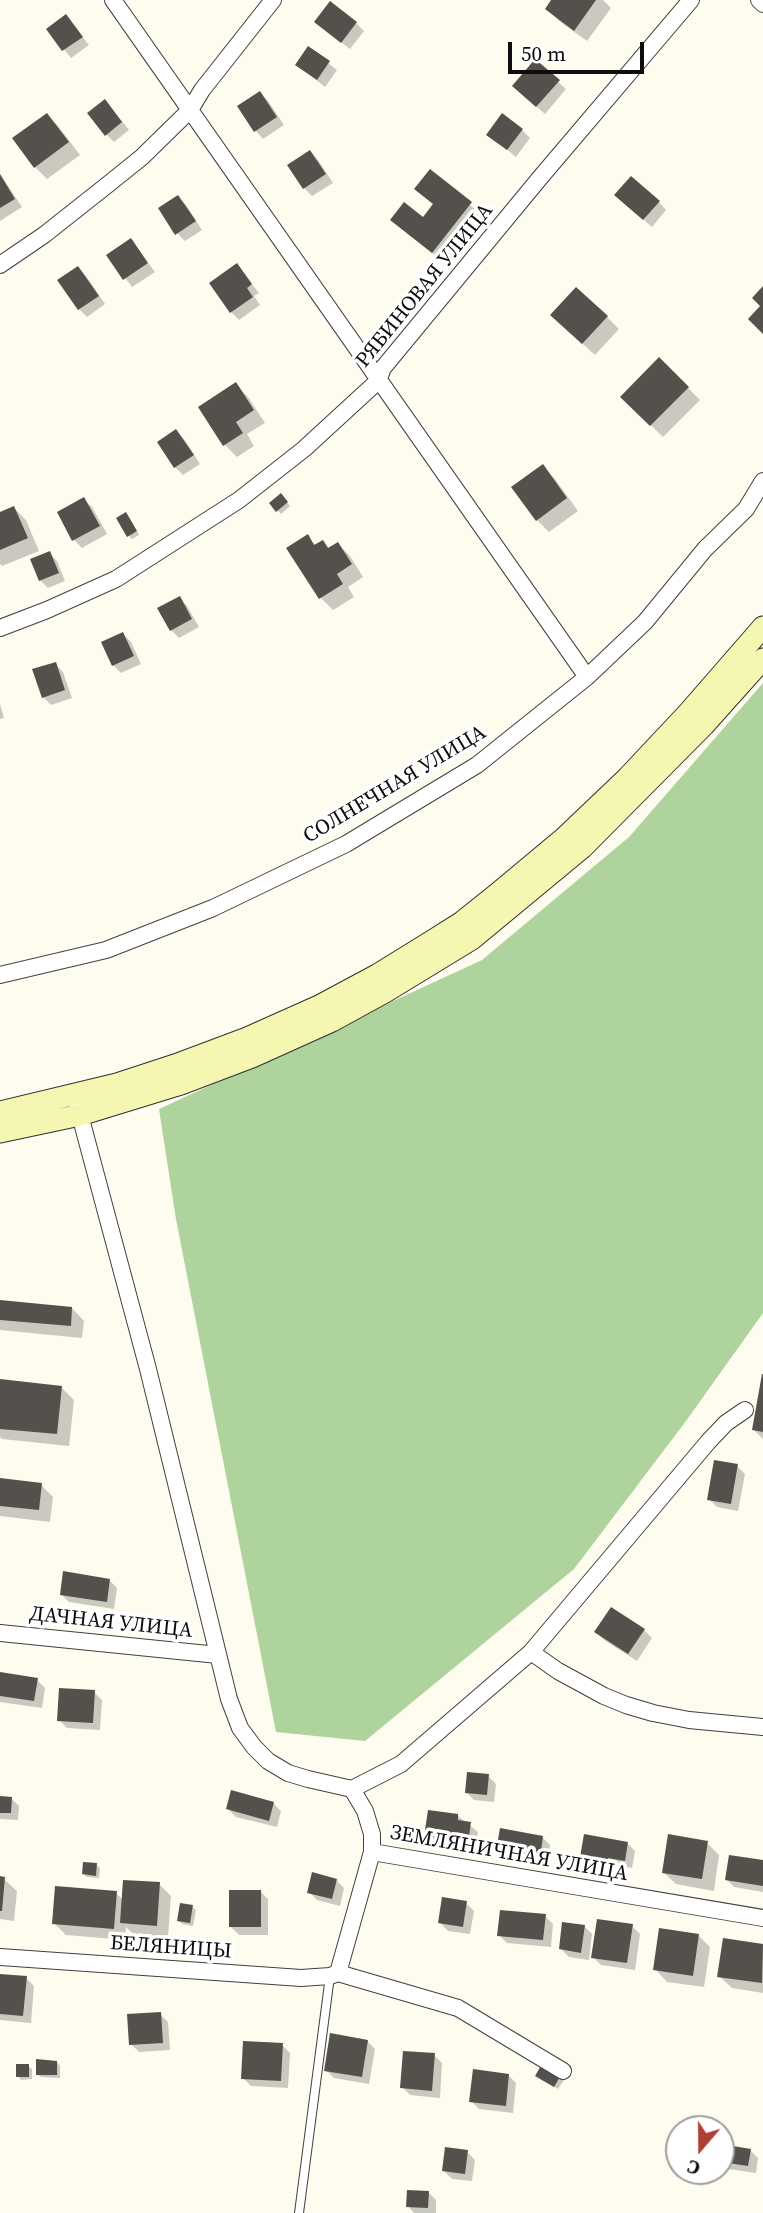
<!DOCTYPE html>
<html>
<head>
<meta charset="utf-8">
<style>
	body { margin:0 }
	#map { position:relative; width:763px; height:2213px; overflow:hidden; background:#fdfcef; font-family:"Source Serif 4",serif }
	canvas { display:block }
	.north { position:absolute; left:665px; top:2115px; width:70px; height:70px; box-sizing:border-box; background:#fff; border:2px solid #9e9e9e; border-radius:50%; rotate:200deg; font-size:19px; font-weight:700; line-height:28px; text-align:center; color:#0d0d0d }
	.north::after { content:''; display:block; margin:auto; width:24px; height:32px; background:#ae3f34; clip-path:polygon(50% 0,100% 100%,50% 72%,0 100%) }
	.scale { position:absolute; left:508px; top:42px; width:136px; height:32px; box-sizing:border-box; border:4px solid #0d0d0d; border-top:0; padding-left:9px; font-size:21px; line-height:24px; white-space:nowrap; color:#0d0d0d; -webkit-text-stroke:5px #fff; paint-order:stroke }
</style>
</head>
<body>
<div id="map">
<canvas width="763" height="2213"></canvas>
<div class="north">С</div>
<div class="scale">50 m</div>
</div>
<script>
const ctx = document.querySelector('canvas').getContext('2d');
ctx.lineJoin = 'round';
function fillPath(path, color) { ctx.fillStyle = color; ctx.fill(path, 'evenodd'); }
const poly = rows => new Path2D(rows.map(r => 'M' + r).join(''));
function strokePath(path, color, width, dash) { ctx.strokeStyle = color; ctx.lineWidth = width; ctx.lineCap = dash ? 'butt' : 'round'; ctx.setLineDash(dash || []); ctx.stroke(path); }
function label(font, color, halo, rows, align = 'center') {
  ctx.font = font + ' "Source Serif 4",serif'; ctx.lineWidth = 7; ctx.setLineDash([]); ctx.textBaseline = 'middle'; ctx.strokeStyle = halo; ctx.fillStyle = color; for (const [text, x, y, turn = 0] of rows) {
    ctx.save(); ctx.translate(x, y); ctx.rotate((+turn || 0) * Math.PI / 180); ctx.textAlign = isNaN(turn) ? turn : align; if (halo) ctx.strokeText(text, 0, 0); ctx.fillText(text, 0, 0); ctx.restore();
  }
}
fillPath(poly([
	[763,683,763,1313,686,1421,574,1569,365,1741,276,1732,176,1219,159,1109,482,960,629,837]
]), '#aed39d');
fillPath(poly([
	[553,0,603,0,611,8,587,41,559,21,547,9],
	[66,16,89,45,71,58,48,29],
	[356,23,364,31,350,49,325,30],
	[309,48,337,70,325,87,297,65],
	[558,82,566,89,545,114,522,94],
	[260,93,268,101,284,125,263,139,256,131,239,107],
	[113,110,129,130,114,142,106,134],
	[47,115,59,127,80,155,47,179,35,167],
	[522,130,530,138,516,157,488,134],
	[310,152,318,160,333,183,312,196,304,188,289,165],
	[430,171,483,216,445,264,392,219,424,219,434,205,417,189],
	[0,174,22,207,0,221],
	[178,197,186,205,202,230,185,241,177,233],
	[659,202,666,210,652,227,625,203],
	[131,240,155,272,132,287,108,255],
	[237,266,259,293,254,296,260,305,239,320,231,312],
	[78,268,86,276,105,304,87,317,79,309],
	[607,317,619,329,595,355,564,327],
	[659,359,700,400,663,437,622,397],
	[236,385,248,397,265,423,247,434,254,446,237,457,225,445],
	[176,431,184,439,200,464,183,475,175,467],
	[543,467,555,479,578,511,549,532,537,520],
	[281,495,290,506,281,514,271,503],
	[84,499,92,507,107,534,82,548,74,540],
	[14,508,26,520,39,551,2,566,0,564,0,514],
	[129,518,139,535,132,539,128,535],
	[307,537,317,546,323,542,330,549,338,544,350,556,363,577,348,587,354,597,333,610,321,598,289,549],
	[49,553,57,561,65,581,48,588,40,580],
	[179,598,187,606,199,627,179,638,171,630],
	[123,634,131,642,141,664,121,673,113,665],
	[55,664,63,672,72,698,51,705,43,697],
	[0,704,4,718,0,719],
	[0,1302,72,1308,84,1321,82,1338,0,1330],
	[763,1378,763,1439,754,1430],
	[0,1381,61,1387,74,1400,69,1446,2,1439,0,1437],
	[737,1466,745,1474,738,1511,717,1507,709,1499],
	[0,1480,41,1485,53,1497,50,1522,0,1516],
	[109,1580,117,1588,114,1609,69,1602,61,1594],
	[644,1630,652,1638,637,1661,604,1640,597,1632],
	[0,1674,37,1680,45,1688,42,1708,0,1702],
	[94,1692,102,1700,100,1730,67,1728,59,1720],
	[488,1776,496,1784,494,1802,474,1800,466,1792],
	[0,1798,11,1798,19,1806,18,1820,0,1819],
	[273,1803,281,1811,277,1827,236,1817,228,1809],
	[458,1816,478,1832,475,1850,434,1844,426,1836],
	[542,1837,550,1845,547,1865,506,1858,498,1850],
	[627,1843,635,1851,632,1868,615,1865,614,1875,589,1870,581,1862],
	[707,1843,719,1855,714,1891,676,1884,663,1872],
	[763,1862,763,1892,734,1887,726,1879],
	[96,1865,100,1868,99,1878,87,1877,83,1874],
	[0,1878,4,1879,17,1891,14,1921,0,1919],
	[336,1880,344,1888,340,1906,317,1900,309,1892],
	[159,1884,171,1896,168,1937,134,1935,126,1927,125,1940,66,1935,54,1923,116,1893,123,1900],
	[260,1891,268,1899,268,1935,239,1935,231,1927],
	[466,1903,474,1911,470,1934,448,1931,440,1923],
	[192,1907,196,1910,193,1926,182,1924,179,1921],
	[545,1916,553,1924,551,1947,507,1943,499,1935],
	[584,1926,592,1934,589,1960,569,1957,561,1949],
	[632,1926,640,1934,635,1970,601,1965,593,1957],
	[698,1935,710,1947,704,1987,667,1982,655,1969],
	[725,1940,763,1946,763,1993,732,1988,719,1976],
	[0,1975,26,1978,34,1986,31,2023,0,2020],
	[160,2014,168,2022,170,2050,139,2052,131,2044],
	[367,2041,375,2049,369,2084,334,2078,326,2070],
	[282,2045,290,2053,288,2088,251,2086,243,2078],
	[434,2055,442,2063,440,2098,410,2095,402,2087],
	[57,2062,60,2066,60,2078,41,2077,37,2074],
	[28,2066,32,2069,32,2079,21,2080,18,2076],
	[508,2075,516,2083,513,2113,479,2109,471,2101],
	[560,2076,564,2080,558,2089,540,2079],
	[721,2146,750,2150,758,2158,756,2173,721,2168],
	[467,2152,475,2160,472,2181,452,2179,444,2171],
	[428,2192,436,2200,436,2213,414,2213,408,2206]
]), '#0003');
fillPath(poly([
	[551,0,596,0,574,31,545,9],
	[330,1,357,22,341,43,314,22],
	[66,14,83,37,62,51,46,29],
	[308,46,330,61,317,80,295,65],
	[535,59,560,80,536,107,512,86],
	[260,91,277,117,254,132,237,106],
	[105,99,122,122,105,136,87,113],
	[47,113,69,142,34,168,12,138],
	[502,113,523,129,507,150,486,135],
	[310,150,326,174,303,189,287,165],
	[430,169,472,202,432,253,390,220,404,202,423,217,433,204,414,189],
	[0,174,15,199,0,208],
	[631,176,660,201,643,220,614,195],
	[178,195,196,221,175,235,158,208],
	[131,238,148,263,123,280,106,255],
	[237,263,252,284,247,288,253,297,230,313,209,283],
	[78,266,99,296,78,310,57,280],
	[763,286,763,334,748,319,760,306,752,298],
	[576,287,608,316,582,344,550,315],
	[659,357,689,387,650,426,620,397],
	[236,382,254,410,236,422,243,433,223,446,198,407],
	[176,429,194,455,174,468,157,442],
	[543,464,567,498,536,521,511,487],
	[281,493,288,502,276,512,269,503],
	[84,497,100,526,72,541,57,512],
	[14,506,28,538,0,550,0,512],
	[126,512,137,531,127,537,116,518],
	[308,534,314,545,323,540,328,548,338,542,352,564,337,574,343,584,319,599,286,548],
	[50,551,59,573,39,581,30,559],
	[180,596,192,619,170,631,157,608],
	[123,632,134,656,112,666,101,642],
	[56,662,65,690,42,698,32,669],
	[0,1300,72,1307,71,1326,0,1320],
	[762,1374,763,1374,763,1432,752,1430],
	[0,1379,62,1386,57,1434,0,1429],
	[714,1460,738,1464,731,1504,707,1500],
	[0,1478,42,1483,39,1510,0,1506],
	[63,1571,110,1579,107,1602,60,1595],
	[611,1607,645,1629,628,1654,594,1632],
	[0,1672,38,1678,34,1701,0,1696],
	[59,1688,95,1690,93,1723,57,1721],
	[467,1772,489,1774,487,1795,465,1793],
	[231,1790,274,1802,269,1821,226,1809],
	[0,1796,12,1797,11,1813,0,1813],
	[428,1810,458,1814,458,1820,471,1822,468,1843,424,1837],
	[500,1828,543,1836,540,1858,496,1851],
	[584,1834,628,1842,625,1861,608,1858,606,1868,579,1863],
	[668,1834,708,1841,702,1879,662,1873],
	[729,1855,763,1860,763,1886,725,1880],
	[83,1862,97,1863,96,1876,82,1874],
	[312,1872,337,1879,332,1899,307,1893],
	[0,1876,5,1877,2,1911,0,1911],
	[123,1880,160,1882,157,1926,120,1923],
	[55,1886,117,1891,114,1929,52,1924],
	[229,1890,261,1890,261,1927,229,1927],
	[442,1897,467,1901,463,1927,438,1923],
	[180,1903,193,1905,190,1923,177,1921],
	[500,1910,546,1914,543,1940,497,1936],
	[597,1919,633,1924,627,1963,591,1958],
	[562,1922,585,1925,581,1953,559,1949],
	[659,1928,699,1934,693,1976,653,1970],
	[723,1938,763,1944,762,1983,717,1977],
	[0,1974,27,1976,23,2016,0,2014],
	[161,2012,163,2043,129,2045,127,2014],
	[330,2033,368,2040,362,2077,324,2071],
	[243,2041,283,2043,281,2081,241,2079],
	[403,2051,435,2053,432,2091,400,2088],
	[36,2059,57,2061,57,2075,36,2075],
	[16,2064,29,2064,29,2077,16,2077],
	[542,2064,561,2075,554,2087,535,2076],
	[473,2069,509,2074,506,2106,469,2102],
	[721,2144,751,2149,748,2166,721,2162],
	[445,2147,468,2150,465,2174,442,2171],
	[407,2190,429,2191,428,2208,406,2207]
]), '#54504b');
const service = poly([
	[299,2213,330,1976]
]);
const minor = poly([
	[113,0,587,677],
	[759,0,763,4],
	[0,265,44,235,111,182,142,157,190,110,202,90,273,0],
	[0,628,47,610,116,579,239,500,304,449,378,381,383,368,539,179,691,0],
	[0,975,106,950,213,908,346,844,477,765,587,677,645,622,705,549,746,509,763,481],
	[77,1104,148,1369,229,1699,240,1728,254,1747,268,1761,288,1773,308,1779,352,1789],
	[0,1633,218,1655],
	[531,1652,558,1671,604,1696,626,1705,653,1713,689,1720,763,1727],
	[352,1789,401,1764,531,1652,708,1442,726,1423,745,1410],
	[372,1852,763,1918],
	[0,1957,301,1978,330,1976,338,1973,372,1852,372,1834,365,1811,352,1789],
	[338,1973,458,2008,563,2071]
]);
const secondary = poly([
	[0,1112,117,1084,175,1065,247,1038,321,1005,377,975,432,941,462,922,497,894,564,838,627,778,689,712,763,627],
	[0,1132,80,1115,181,1084,252,1057,332,1021,385,992,472,939,582,848,704,725,763,659]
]);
strokePath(service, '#404040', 10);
strokePath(minor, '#404040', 18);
strokePath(secondary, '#2f2f2f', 23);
strokePath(service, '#fff', 8);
strokePath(minor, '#fff', 16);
strokePath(secondary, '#f5f6b1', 21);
label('21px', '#0d0d0d', '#fff', [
	["РЯБИНОВАЯ УЛИЦА",425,286,-51],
	["СОЛНЕЧНАЯ УЛИЦА",395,785,-31],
	["ДАЧНАЯ УЛИЦА",111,1623,6],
	["ЗЕМЛЯНИЧНАЯ УЛИЦА",509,1854,10],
	["БЕЛЯНИЦЫ",171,1948,4]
]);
</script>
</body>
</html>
